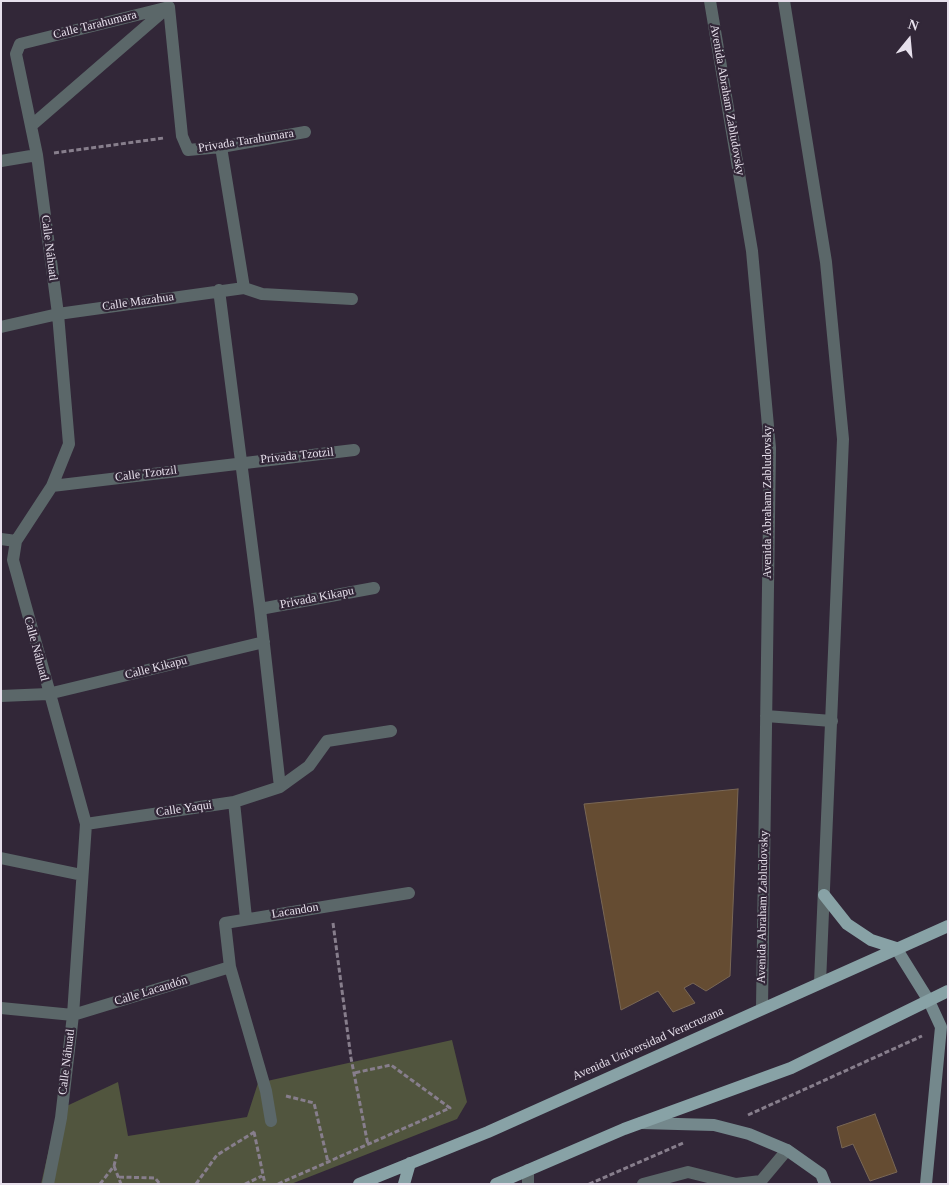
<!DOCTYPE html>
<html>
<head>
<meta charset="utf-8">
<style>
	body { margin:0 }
	#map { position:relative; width:949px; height:1185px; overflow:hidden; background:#322738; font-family:Georgia,serif }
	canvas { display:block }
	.frame { position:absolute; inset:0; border:2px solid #e7e0ec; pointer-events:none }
	.north { position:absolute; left:884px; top:15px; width:50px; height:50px; -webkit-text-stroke:4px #322738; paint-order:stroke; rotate:17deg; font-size:14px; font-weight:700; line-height:20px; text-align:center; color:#e7e0ec }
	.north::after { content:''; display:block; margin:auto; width:18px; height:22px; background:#e7e0ec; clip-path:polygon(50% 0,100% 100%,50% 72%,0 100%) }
</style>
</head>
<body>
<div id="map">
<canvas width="949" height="1185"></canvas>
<div class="frame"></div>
<div class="north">N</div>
</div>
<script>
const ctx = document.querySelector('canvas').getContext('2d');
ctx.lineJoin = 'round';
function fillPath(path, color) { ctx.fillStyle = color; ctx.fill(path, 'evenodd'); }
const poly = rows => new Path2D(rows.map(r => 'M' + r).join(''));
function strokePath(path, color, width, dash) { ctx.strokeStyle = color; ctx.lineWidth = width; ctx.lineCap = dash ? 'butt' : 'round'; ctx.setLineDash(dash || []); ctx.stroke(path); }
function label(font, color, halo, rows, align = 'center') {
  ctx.font = font + ' Georgia,serif'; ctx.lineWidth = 4.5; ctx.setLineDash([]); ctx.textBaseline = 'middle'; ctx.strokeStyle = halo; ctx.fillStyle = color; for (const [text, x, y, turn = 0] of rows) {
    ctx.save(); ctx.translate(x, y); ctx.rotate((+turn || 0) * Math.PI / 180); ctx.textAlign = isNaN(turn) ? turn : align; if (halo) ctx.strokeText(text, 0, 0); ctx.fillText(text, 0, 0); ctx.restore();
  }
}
fillPath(poly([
	[452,1040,467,1102,457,1119,291,1184,41,1184,58,1110,118,1082,128,1136,247,1117,258,1083]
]), '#51553e');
const building = poly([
	[738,789,730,976,706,991,693,983,684,988,695,1003,673,1012,658,991,621,1010,584,804,738,789],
	[875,1114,897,1172,870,1181,853,1144,842,1148,837,1127,875,1114]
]);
fillPath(building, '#654c32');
strokePath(building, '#796755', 1);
strokePath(poly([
	[54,153,164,138],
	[333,923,351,1058,368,1145],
	[286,1096,314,1103,328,1162],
	[748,1115,922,1036],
	[254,1132,265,1184],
	[114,1166,121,1184],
	[119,1177,155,1178,160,1184],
	[100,1184,114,1166,117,1153],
	[196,1184,217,1155,256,1131],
	[245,1184,262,1176],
	[278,1184,450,1108,391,1065,354,1073],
	[589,1184,683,1143]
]), '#877e8c', 3, [5, 2.5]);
strokePath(poly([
	[528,1184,528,1170],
	[643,1184,688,1172,736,1184,761,1181,787,1150]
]), '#5b6769', 12);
strokePath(poly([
	[710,1,752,251,770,448,762,1007],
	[784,1,826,262,843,439,820,983],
	[32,125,166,9],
	[221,147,244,288],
	[1,161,37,155],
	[219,290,260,609,280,787],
	[1,327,58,314,244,288,262,294,352,299],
	[52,486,354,450],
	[1,539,16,541],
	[260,609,374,588],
	[1,696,48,694,264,642],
	[766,716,832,721],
	[234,802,246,918],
	[86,824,234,802,280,787,309,766,327,741,391,731],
	[1,858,82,875],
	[1,1008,73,1015,230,967],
	[271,1121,266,1091,230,967,225,923,409,893],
	[48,1184,61,1118,73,1015,86,824,13,560,16,541,52,486,69,444,58,314,37,155,16,54,20,44,169,7,182,136,188,150,221,147,305,132]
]), '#5b6769', 12);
strokePath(poly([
	[896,948,929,1001,941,1027,926,1184],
	[641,1123,714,1125,749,1134,787,1150,821,1174,825,1184]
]), '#74888c', 12);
strokePath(poly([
	[824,895,847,924,871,940,896,948],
	[359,1184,488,1132,948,926],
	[404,1184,410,1163],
	[496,1184,624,1129,791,1068,948,991]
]), '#88a2a6', 12);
label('12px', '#e7e0ec', '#322738', [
	["Calle Tarahumara",95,25,-14],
	["Avenida Abraham Zabludovsky",727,100,80],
	["Privada Tarahumara",246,141,-9],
	["Calle Náhuatl",49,248,83],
	["Calle Mazahua",138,302,-8],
	["Privada Tzotzil",297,456,-6],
	["Calle Tzotzil",146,474,-7],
	["Avenida Abraham Zabludovsky",768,502,-90],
	["Privada Kikapu",317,598,-11],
	["Calle Náhuatl",36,649,75],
	["Calle Kikapu",156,668,-14],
	["Calle Yaqui",184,809,-8],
	["Avenida Abraham Zabludovsky",763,907,-89],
	["Lacandon",295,911,-9],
	["Calle Lacandón",151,991,-17],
	["Avenida Universidad Veracruzana",648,1044,-24],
	["Calle Náhuatl",67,1062,-83]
]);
</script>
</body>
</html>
